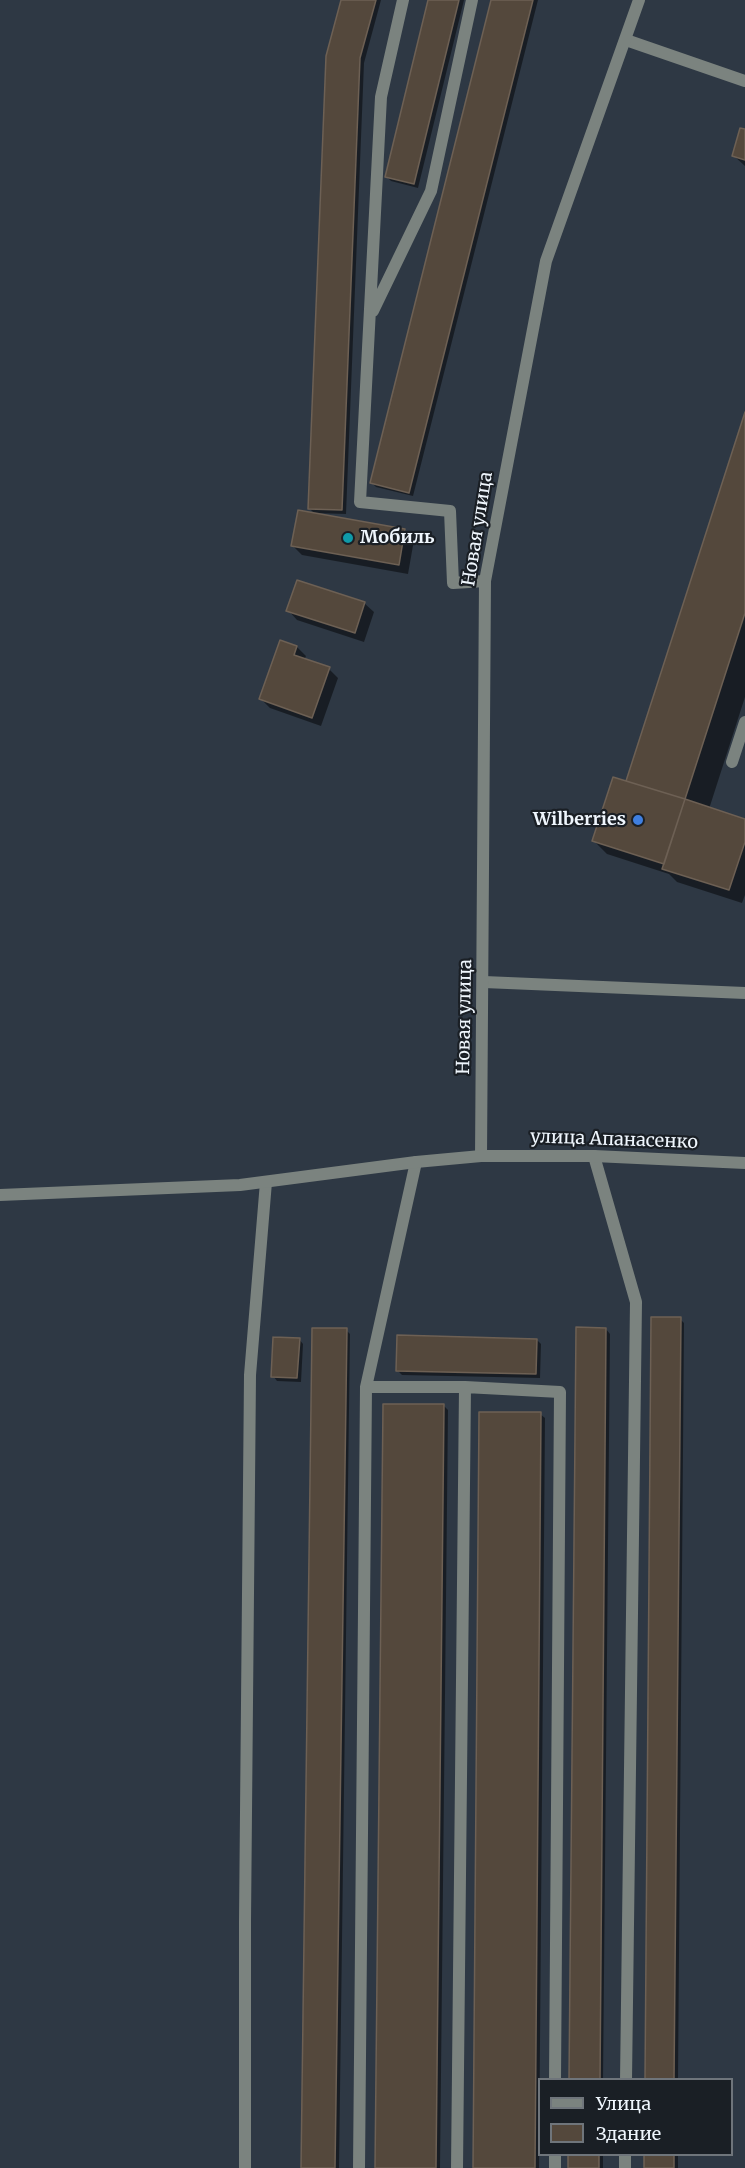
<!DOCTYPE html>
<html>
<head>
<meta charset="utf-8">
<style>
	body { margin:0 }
	#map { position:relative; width:745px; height:2168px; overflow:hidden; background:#2e3844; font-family:Merriweather,serif }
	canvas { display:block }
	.legend { position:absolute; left:538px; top:2078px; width:195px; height:78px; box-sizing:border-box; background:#1a1f25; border:2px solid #6f757b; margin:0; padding:8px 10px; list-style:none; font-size:18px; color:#eff6fd }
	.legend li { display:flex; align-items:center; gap:12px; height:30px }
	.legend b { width:30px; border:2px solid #6f757b }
</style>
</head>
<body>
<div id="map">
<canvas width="745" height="2168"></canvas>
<ul class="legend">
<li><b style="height:8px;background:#7b837f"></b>Улица</li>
<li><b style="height:16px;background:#54483c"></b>Здание</li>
</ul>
</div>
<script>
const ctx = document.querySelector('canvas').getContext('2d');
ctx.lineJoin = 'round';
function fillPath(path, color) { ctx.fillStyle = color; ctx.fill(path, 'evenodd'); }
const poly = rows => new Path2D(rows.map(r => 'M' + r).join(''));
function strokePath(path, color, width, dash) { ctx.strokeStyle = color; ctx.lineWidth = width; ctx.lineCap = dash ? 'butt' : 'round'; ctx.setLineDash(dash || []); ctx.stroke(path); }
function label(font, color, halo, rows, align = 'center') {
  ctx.font = font + ' Merriweather,serif'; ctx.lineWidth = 4.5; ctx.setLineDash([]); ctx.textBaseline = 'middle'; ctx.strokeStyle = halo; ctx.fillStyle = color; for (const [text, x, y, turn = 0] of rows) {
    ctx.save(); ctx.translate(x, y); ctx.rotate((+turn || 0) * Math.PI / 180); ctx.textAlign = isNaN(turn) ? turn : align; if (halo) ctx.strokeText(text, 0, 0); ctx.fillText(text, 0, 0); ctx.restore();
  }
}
fillPath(poly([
	[343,0,381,0,364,63,346,514,314,513,309,508],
	[430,0,464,0,418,188,391,181,387,177],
	[493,0,538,0,413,496,376,487,372,483],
	[745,130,745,166,734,156],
	[745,417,745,697,709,809,745,821,745,895,742,903,677,882,669,874,607,854,594,841,627,783],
	[404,531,414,540,408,574,302,555,293,546],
	[364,603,374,612,364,642,297,620,288,610],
	[281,642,297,647,306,656,304,660,329,669,338,678,321,726,270,708,261,699],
	[680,1319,684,1323,678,2080,646,2080],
	[606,1329,610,1334,603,2080,571,2080],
	[346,1330,350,1334,339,2168,302,2168],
	[299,1339,303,1344,301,1382,277,1381,273,1376],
	[537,1340,541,1344,540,1378,402,1375,398,1371],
	[444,1406,448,1410,440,2168,377,2168],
	[540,1414,545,1418,539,2168,475,2168],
	[570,2154,603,2154,603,2168,570,2168],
	[646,2154,678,2154,678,2168,645,2168]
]), '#0007');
const building = poly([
	[341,0,376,0,360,58,342,510,308,509,326,56,341,0],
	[428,0,459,0,414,184,385,177,428,0],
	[491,0,533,0,409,493,370,483,491,0],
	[740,128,745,129,745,160,732,156,740,128],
	[745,412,745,613,685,799,626,781,745,412],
	[298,510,405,529,399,565,291,546,298,510],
	[297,580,365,602,355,633,286,611,297,580],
	[280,640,297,646,294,655,330,667,312,718,259,699,280,640],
	[613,777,685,799,664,864,592,841,613,777],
	[685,799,745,819,745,842,729,890,662,869,685,799],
	[651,1317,681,1317,674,2080,645,2080,651,1317],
	[576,1327,606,1328,600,2080,569,2080,576,1327],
	[312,1328,347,1328,335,2168,301,2168,312,1328],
	[397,1335,537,1339,536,1374,396,1371,397,1335],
	[273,1337,300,1338,297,1378,271,1377,273,1337],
	[383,1404,444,1404,436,2168,375,2168,383,1404],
	[479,1412,541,1412,535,2168,473,2168,479,1412],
	[568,2154,599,2154,599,2168,568,2168,568,2154],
	[644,2154,674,2154,674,2168,644,2168,644,2154]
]);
fillPath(building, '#54483c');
strokePath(building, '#6d6054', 1.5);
strokePath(poly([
	[403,0,381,97,360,502,450,511,453,583,485,581],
	[626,40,745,81],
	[373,311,431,191,472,0],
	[732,762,745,722],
	[484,982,745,993],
	[594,1156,636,1302,626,2080],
	[366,1387,465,1387,560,1392,555,2080],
	[359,2168,366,1387,416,1162],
	[457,2168,465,1387],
	[555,2168,555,2154],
	[625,2168,625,2154]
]), '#7b837f', 12);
strokePath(poly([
	[481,1156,485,581,546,261,639,0],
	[245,2168,245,1921,250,1375,266,1182]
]), '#7b837f', 12);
strokePath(poly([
	[0,1195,240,1185,416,1162,481,1156,594,1156,745,1163]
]), '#7b837f', 12);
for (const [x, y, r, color] of [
	[348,538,6,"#0f9aa8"],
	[638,820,6,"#3f7fe0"]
]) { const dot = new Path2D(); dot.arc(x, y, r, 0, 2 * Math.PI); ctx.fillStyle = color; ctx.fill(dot); strokePath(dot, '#1a1f25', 2); }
label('18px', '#eff6fd', '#1a1f25', [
	["Новая улица",478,529,-81],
	["Новая улица",465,1017,-89],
	["улица Апанасенко",614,1140,2]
]);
label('bold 18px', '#eff6fd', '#1a1f25', [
	["Мобиль",360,538],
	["Wilberries",626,820,"right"]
], 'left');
</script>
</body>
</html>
